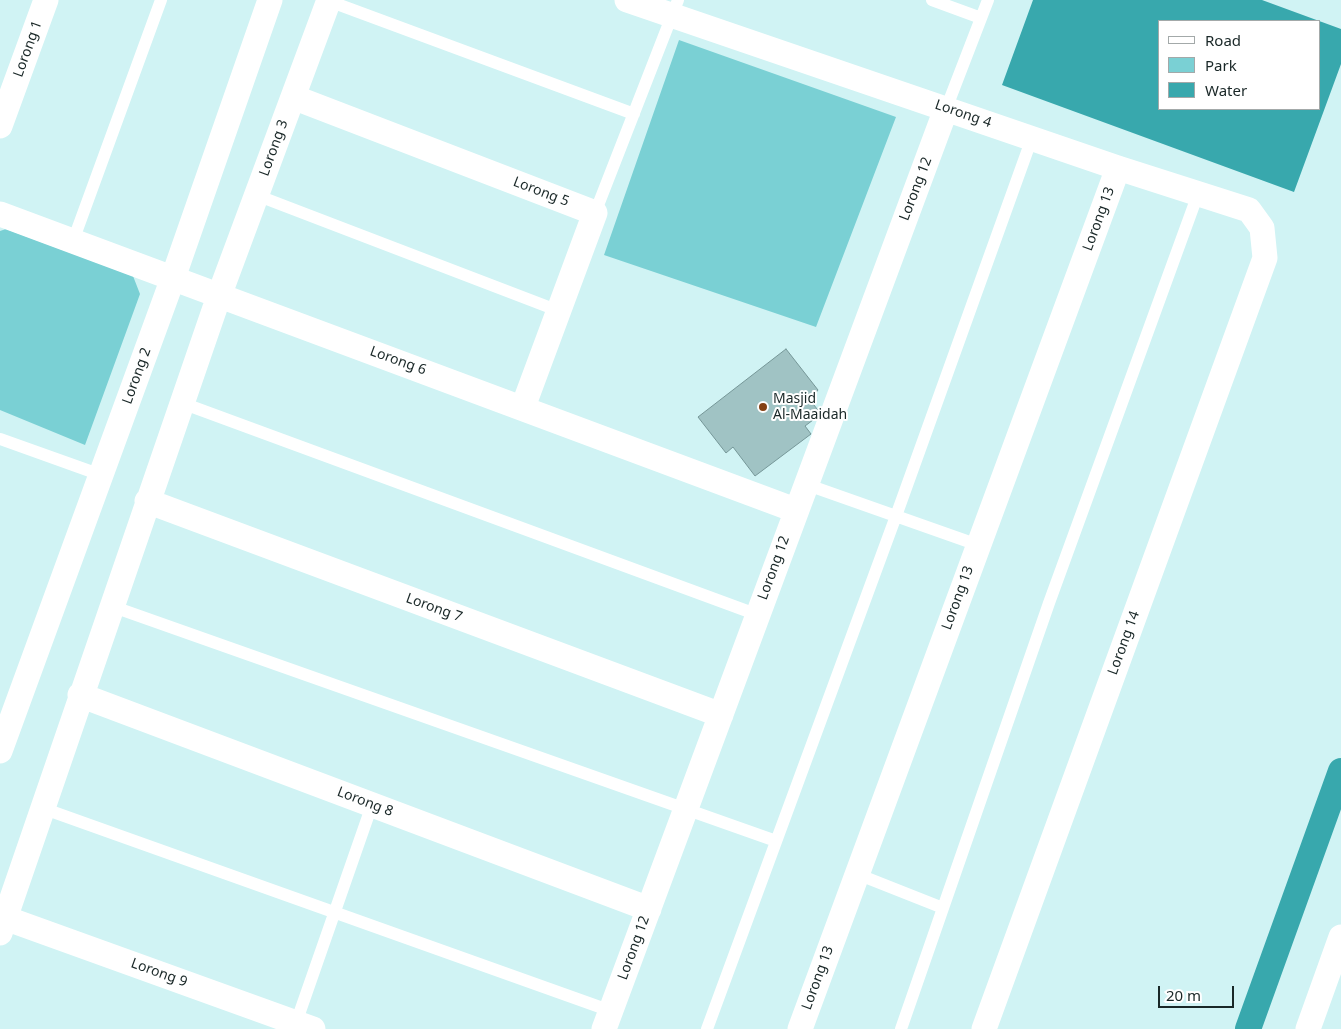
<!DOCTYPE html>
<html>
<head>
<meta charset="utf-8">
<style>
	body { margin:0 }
	#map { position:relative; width:1341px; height:1029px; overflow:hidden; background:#d0f3f4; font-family:"Noto Sans",sans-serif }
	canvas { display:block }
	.legend { position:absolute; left:1158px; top:20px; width:162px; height:90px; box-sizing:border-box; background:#fff; border:1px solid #a3a9a9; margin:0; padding:6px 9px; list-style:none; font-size:15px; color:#192727 }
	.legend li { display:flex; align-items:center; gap:10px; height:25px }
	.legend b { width:25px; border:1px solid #a3a9a9 }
	.scale { position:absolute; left:1158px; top:986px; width:76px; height:22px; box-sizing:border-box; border:2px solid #192727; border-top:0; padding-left:6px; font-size:15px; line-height:18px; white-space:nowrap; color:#192727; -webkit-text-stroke:4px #fff; paint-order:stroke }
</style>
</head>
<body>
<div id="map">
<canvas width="1341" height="1029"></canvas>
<ul class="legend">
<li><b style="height:6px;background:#fff"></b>Road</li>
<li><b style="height:14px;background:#7ad0d4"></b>Park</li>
<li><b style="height:14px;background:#38a8ad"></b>Water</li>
</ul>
<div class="scale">20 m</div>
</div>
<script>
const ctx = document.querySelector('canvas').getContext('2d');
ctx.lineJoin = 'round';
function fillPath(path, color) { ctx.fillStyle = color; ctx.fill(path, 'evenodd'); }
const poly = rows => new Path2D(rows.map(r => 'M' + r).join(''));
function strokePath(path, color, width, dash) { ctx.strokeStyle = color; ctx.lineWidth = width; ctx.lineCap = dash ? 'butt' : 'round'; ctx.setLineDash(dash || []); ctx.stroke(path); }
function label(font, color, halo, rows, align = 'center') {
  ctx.font = font + ' "Noto Sans",sans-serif'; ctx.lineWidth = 4; ctx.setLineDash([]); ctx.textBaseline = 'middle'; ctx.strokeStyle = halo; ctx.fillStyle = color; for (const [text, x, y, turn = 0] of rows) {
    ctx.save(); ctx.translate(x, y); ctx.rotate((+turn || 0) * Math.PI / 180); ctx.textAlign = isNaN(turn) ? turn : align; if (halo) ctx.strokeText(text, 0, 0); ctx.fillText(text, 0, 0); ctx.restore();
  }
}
fillPath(poly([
	[679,40,896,117,816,327,604,255],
	[6,229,133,276,140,294,85,445,0,410,0,231]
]), '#7ad0d4');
fillPath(poly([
	[1033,0,1262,0,1341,29,1341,64,1294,192,1002,85],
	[1160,21,1320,21,1320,109,1160,109]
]), '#38a8ad');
strokePath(poly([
	[1248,1029,1341,771]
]), '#38a8ad', 26);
const building = poly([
	[786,349,818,390,810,400,821,414,805,426,811,434,755,476,733,447,726,453,698,417,786,349]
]);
fillPath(building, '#a0c3c4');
strokePath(building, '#759697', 1);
strokePath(poly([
	[932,0,981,18],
	[329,1,634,114],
	[946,109,988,0],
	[256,195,559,311],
	[595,213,678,0],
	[73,241,161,0],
	[182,403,758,615],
	[0,439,101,475],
	[805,484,978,545],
	[111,606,776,841],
	[42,808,611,1011],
	[857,874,943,908],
	[296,1023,372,805],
	[707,1029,896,516,1032,138],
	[901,1029,1049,603,1198,194]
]), '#fff', 12);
strokePath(poly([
	[627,0,1118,168,1249,210,1262,228,1265,258,984,1029],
	[293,97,595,213,523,407],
	[0,126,46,0],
	[0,214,795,510],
	[147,501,721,715],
	[80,695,649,909],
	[0,751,173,278,270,0],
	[5,918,313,1029],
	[0,933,219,296,329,0],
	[604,1029,946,109],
	[800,1029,1118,168],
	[1308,1029,1341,937]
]), '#fff', 25);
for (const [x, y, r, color] of [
	[763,407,5,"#844013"]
]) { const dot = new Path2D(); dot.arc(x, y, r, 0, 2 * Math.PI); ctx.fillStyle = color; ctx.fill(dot); strokePath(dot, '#fff', 2); }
label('14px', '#192727', '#fff', [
	["Lorong 1",28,49,-70],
	["Lorong 4",963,114,19],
	["Lorong 3",274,148,-70],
	["Lorong 12",916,189,-69],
	["Lorong 5",541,192,21],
	["Lorong 13",1099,219,-70],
	["Lorong 6",398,361,20],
	["Lorong 2",137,376,-70],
	["Lorong 12",774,568,-70],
	["Lorong 13",958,598,-70],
	["Lorong 7",434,608,20],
	["Lorong 14",1124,643,-70],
	["Lorong 8",365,802,21],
	["Lorong 12",634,948,-70],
	["Lorong 9",159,973,20],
	["Lorong 13",818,978,-70]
]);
label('14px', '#192727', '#fff', [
	["Masjid",773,399],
	["Al-Maaidah",773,415]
], 'left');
</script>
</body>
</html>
